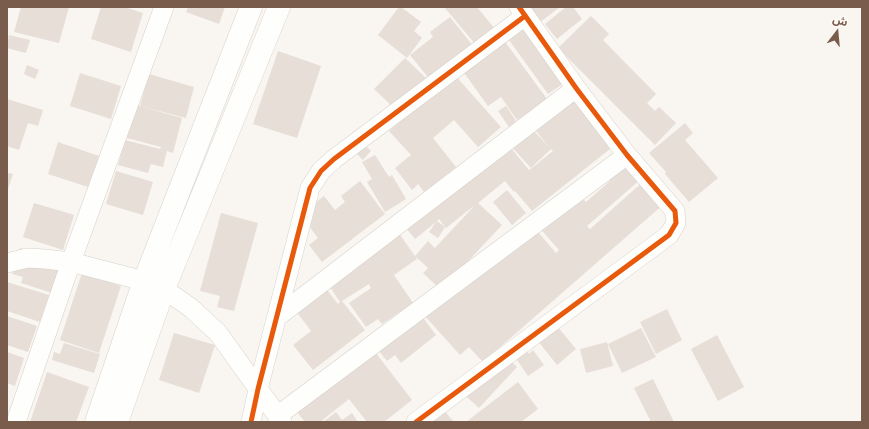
<!DOCTYPE html>
<html>
<head>
<meta charset="utf-8">
<style>
	body { margin:0 }
	#map { position:relative; width:869px; height:429px; overflow:hidden; background:#f9f5f0; font-family:Commissioner,"Noto Sans Arabic",sans-serif }
	canvas { display:block }
	.frame { position:absolute; inset:0; border:8px solid #7a5c4d; pointer-events:none }
	.north { position:absolute; left:817px; top:12px; width:40px; height:40px; -webkit-text-stroke:3px #fffaf3; paint-order:stroke; rotate:16deg; font-size:11px; font-weight:700; line-height:16px; text-align:center; color:#7a5c4d }
	.north::after { content:''; display:block; margin:auto; width:14px; height:18px; background:#7a5c4d; clip-path:polygon(50% 0,100% 100%,50% 72%,0 100%) }
</style>
</head>
<body>
<div id="map">
<canvas width="869" height="429"></canvas>
<div class="frame"></div>
<div class="north">ش</div>
</div>
<script>
const ctx = document.querySelector('canvas').getContext('2d');
ctx.lineJoin = 'round';
function fillPath(path, color) { ctx.fillStyle = color; ctx.fill(path, 'evenodd'); }
const poly = rows => new Path2D(rows.map(r => 'M' + r).join(''));
function strokePath(path, color, width, dash) { ctx.strokeStyle = color; ctx.lineWidth = width; ctx.lineCap = dash ? 'butt' : 'round'; ctx.setLineDash(dash || []); ctx.stroke(path); }
fillPath(poly([
	[21,7,69,7,59,43,14,32],
	[101,7,124,7,143,13,131,52,91,39],
	[188,7,225,7,219,24,186,12],
	[399,7,401,7,421,22,414,31,422,38,407,58,378,35],
	[444,7,477,7,495,29,476,45],
	[527,7,560,7,539,23],
	[566,7,573,7,582,19,557,39,545,24],
	[591,16,609,34,603,40,656,94,647,103,655,111,659,107,676,123,655,145,558,48],
	[450,17,474,47,431,81,410,55,433,37,430,32],
	[531,24,571,78,548,94,509,40],
	[9,35,30,40,26,53,7,48],
	[503,39,547,99,517,120,501,97,488,106,462,70],
	[278,51,321,66,297,138,253,124],
	[405,58,428,80,397,111,374,89],
	[27,65,39,70,35,79,24,74],
	[80,73,121,86,111,119,70,106],
	[149,74,194,87,186,118,140,106],
	[454,74,501,127,478,147,454,120,433,138,456,167,424,192,418,184,412,190,395,168,411,155,389,131],
	[578,89,620,141,532,211,515,191,514,192,505,181,478,203,502,225,441,290,423,273,428,268,415,256,428,241,435,248,475,205,446,228,439,219,437,221,445,227,438,238,429,232,436,222,415,239,403,224,506,142,529,170,528,171,553,151,551,149,531,168,510,145,530,127,549,147,532,126],
	[7,99,43,110,38,126,28,123,19,150,7,146],
	[136,105,182,118,173,153,167,151,163,167,151,164,148,173,118,165,125,140,160,149,161,147,127,138],
	[506,106,516,121,509,127,498,111],
	[685,123,693,133,685,140,718,178,689,202,665,174,666,172,649,153],
	[58,142,99,156,88,187,48,174],
	[365,145,371,151,363,160,356,153],
	[375,155,389,177,392,175,406,199,385,212,367,182,372,179,362,162],
	[626,161,641,179,587,226,590,229,645,180,665,203,483,362,469,347,460,355,423,314,531,224,556,253,559,250,538,226,577,192,586,202,610,181,607,178],
	[116,171,153,182,143,215,106,204],
	[7,173,13,174,7,192],
	[360,181,385,214,322,262,309,245,318,238,300,214,324,196,335,210,345,202,341,196],
	[507,190,526,213,512,225,493,202],
	[34,203,74,215,63,250,23,237],
	[221,213,258,223,234,311,217,307,220,296,200,291],
	[392,223,417,259,394,275,413,303,382,324,378,319,366,327,349,303,371,288,369,284,342,301,365,330,313,370,293,345,311,331,290,303,319,280,338,304,340,302,324,278],
	[20,248,62,261,52,293,21,283,23,277,12,274],
	[82,273,121,286,99,353,60,340],
	[7,282,49,295,40,322,7,311],
	[667,309,682,340,656,354,640,322],
	[418,311,436,335,401,363,395,355,387,361,374,345],
	[7,316,37,326,28,352,7,345],
	[557,326,576,349,557,365,538,341],
	[641,328,656,357,622,373,608,344],
	[174,333,215,345,199,393,159,380],
	[717,335,744,387,718,401,691,349],
	[607,342,613,366,586,373,580,349],
	[64,343,100,354,94,373,52,360,54,352,60,354],
	[522,343,529,354,533,350,544,365,528,376,511,351],
	[372,348,412,400,384,422,367,422,349,399,320,422,305,422,293,407],
	[7,352,24,358,15,386,7,383],
	[501,352,517,367,479,408,457,388],
	[47,372,89,387,76,422,30,422],
	[653,379,674,422,651,422,634,388],
	[518,382,538,409,521,422,466,422],
	[435,400,454,422,419,422],
	[336,412,342,420,352,413,358,422,323,422]
]), '#e6ded7');
const street = poly([
	[7,263,27,258,45,259,71,262,144,281,164,289,191,308,218,333,282,422],
	[277,317,576,88],
	[277,416,627,155],
	[16,422,71,262,164,7],
	[251,422,258,389,310,188,321,171,334,159,525,16],
	[416,422,669,235,676,223,675,211,627,155,576,88,519,7]
]);
const secondary = poly([
	[96,422,144,281,251,7],
	[117,422,164,289,279,7]
]);
strokePath(street, '#d7d1cb', 20);
strokePath(secondary, '#d9d2cb', 23);
strokePath(street, '#fefefd', 19);
strokePath(secondary, '#fefefd', 22);
strokePath(poly([
	[251,422,258,389,310,188,321,171,334,159,525,16],
	[416,422,669,235,676,223,675,211,627,155,576,88,519,7]
]), '#e8590c', 5);
</script>
</body>
</html>
